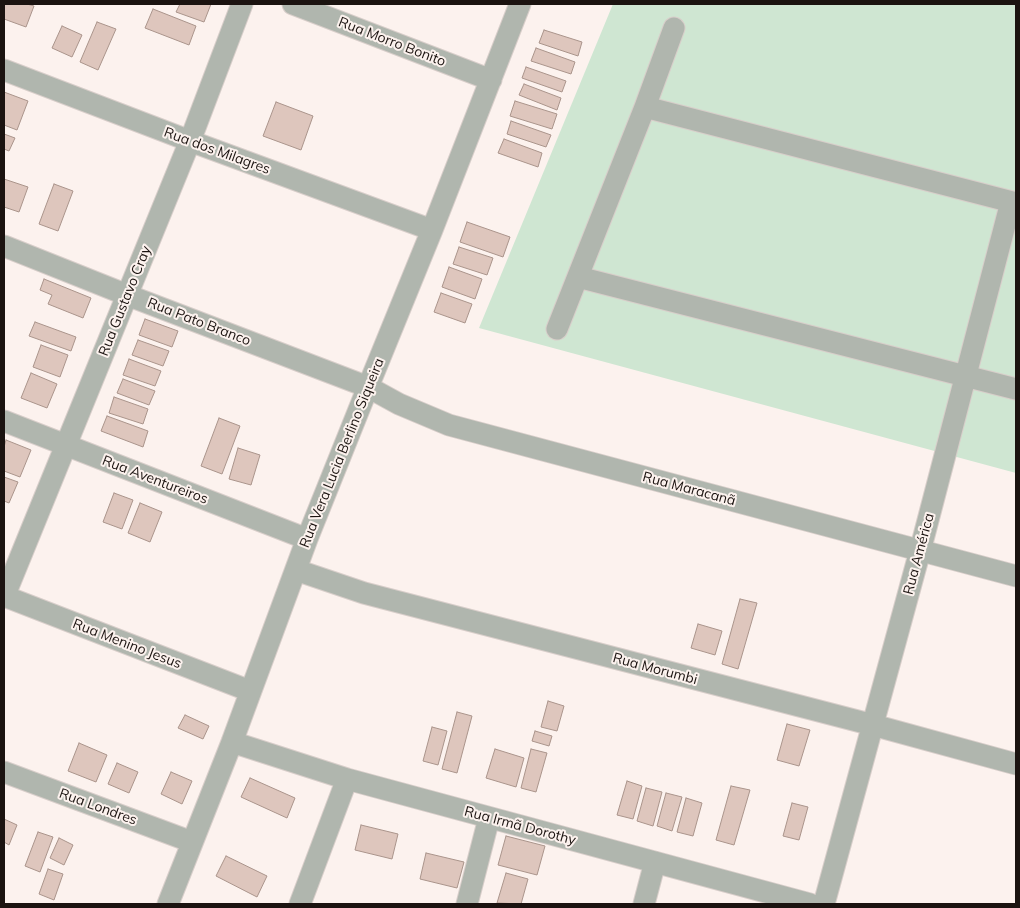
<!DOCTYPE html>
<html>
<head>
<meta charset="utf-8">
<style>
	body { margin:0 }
	#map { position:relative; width:1020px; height:908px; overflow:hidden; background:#fcf2ee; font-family:Mulish,sans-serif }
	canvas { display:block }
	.frame { position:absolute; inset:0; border:5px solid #1b1310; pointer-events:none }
</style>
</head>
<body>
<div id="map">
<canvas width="1020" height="908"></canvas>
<div class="frame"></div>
</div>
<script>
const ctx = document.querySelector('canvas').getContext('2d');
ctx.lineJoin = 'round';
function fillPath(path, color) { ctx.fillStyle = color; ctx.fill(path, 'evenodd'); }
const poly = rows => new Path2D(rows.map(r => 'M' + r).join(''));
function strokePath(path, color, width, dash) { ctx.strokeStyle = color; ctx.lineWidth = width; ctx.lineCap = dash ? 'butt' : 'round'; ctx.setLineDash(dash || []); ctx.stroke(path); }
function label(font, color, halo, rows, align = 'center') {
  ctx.font = font + ' Mulish,sans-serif'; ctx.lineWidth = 4; ctx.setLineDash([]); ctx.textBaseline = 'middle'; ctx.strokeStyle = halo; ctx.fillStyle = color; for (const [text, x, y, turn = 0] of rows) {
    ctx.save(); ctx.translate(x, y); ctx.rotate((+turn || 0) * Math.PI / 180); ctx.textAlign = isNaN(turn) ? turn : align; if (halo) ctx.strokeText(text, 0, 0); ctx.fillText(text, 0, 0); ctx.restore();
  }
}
fillPath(poly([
	[613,4,1016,4,1016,473,479,328]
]), '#cfe6d2');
const building = poly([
	[4,4,27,4,34,6,26,27,4,19,4,4],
	[180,4,211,4,204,22,176,12,180,4],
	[153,9,196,26,189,45,145,28,153,9],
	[97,22,116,29,98,70,80,62,97,22],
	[62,26,82,35,72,57,52,48,62,26],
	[544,30,582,42,578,56,539,43,544,30],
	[536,48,575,62,571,74,531,61,536,48],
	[526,67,566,81,562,92,522,78,526,67],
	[524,84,561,98,557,110,519,95,524,84],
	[4,92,28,101,17,130,4,125,4,92],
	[515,101,557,114,552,129,510,116,515,101],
	[276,102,313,116,301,150,263,136,276,102],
	[511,121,551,135,546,147,507,134,511,121],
	[4,134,15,138,9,151,4,149,4,134],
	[504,139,542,153,538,167,498,153,504,139],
	[4,179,28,187,19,212,4,207,4,179],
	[54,184,73,191,58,231,39,224,54,184],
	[467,222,510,237,503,257,460,242,467,222],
	[459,247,493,258,487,275,453,264,459,247],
	[449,267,482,279,475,299,442,287,449,267],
	[44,279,91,298,83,318,48,304,52,295,40,290,44,279],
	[441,293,472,304,465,323,434,312,441,293],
	[145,319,178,331,172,347,139,335,145,319],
	[35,322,76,337,71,351,29,336,35,322],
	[138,340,169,351,163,366,132,355,138,340],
	[41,345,68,355,60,377,33,367,41,345],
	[129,359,161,371,155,386,123,375,129,359],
	[31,373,57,384,47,408,21,398,31,373],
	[123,379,155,391,149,405,117,393,123,379],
	[114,397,148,409,143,424,109,413,114,397],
	[107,416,148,431,143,447,101,431,107,416],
	[219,418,240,426,222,474,201,466,219,418],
	[6,440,31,450,20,477,4,471,4,447,6,440],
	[238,448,260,455,251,485,229,479,238,448],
	[4,477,18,482,9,503,4,501,4,477],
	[114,493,133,500,122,529,103,522,114,493],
	[140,503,162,512,150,542,128,533,140,503],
	[740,599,757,603,738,669,722,664,740,599],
	[698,624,722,631,715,655,691,648,698,624],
	[548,701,564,706,557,731,541,727,548,701],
	[457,712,472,716,457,773,442,769,457,712],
	[185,715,209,726,203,739,178,728,185,715],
	[787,724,810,730,799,766,777,760,787,724],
	[432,727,447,731,438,765,423,761,432,727],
	[535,731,552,736,549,746,532,741,535,731],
	[79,743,107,755,96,782,68,771,79,743],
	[495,749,524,758,516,787,486,778,495,749],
	[531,749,547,753,536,792,521,788,531,749],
	[117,763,138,772,129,793,108,784,117,763],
	[171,772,192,781,182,804,161,794,171,772],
	[250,778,295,798,287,818,241,797,250,778],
	[627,781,642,786,633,819,617,815,627,781],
	[731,786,750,790,734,845,716,840,731,786],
	[646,788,662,792,653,826,637,821,646,788],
	[666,793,682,797,672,831,657,826,666,793],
	[686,798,702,803,693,836,677,832,686,798],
	[792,803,808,807,799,840,783,836,792,803],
	[4,819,17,825,9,845,4,842,4,819],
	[361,825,398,834,392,859,355,850,361,825],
	[38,832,53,837,40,872,25,866,38,832],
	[506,836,545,846,537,875,498,865,506,836],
	[59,838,73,845,64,865,50,858,59,838],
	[426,853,464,862,457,888,420,879,426,853],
	[226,856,267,876,257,897,216,876,226,856],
	[48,869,63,874,54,900,39,894,48,869],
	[506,873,528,879,521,904,497,903,506,873]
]);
fillPath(building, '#dec6bd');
strokePath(building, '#aa948b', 1);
const minor = poly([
	[293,4,491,80],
	[4,70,190,141,432,230],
	[645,107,1016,203],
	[4,246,127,295,368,387,399,404,449,425,1016,576],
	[578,277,1016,389],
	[557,329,645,107,674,28],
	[4,421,307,539],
	[296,570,364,593,873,725,1016,764],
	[4,596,250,691],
	[4,597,190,141,242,4],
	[232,742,347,779,810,904],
	[4,772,192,842],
	[168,904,232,742,307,539,368,387,432,230,520,4],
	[300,904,347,779],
	[467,904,489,818],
	[644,904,655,862],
	[824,904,920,551,1011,202]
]);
strokePath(minor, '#d8ceca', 23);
strokePath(minor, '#b0b6ae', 21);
label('14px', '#1b1310', '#fcf2ee', [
	["Rua Morro Bonito",392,42,21],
	["Rua dos Milagres",217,151,20],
	["Rua Gustavo Cray",125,301,-68],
	["Rua Pato Branco",199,322,21],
	["Rua Vera Lucia Berlino Siqueira",342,453,-68],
	["Rua Aventureiros",155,480,21],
	["Rua Maracanã",689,489,15],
	["Rua América",919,554,-75],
	["Rua Menino Jesus",127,644,21],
	["Rua Morumbi",655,669,15],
	["Rua Londres",98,807,20],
	["Rua Irmã Dorothy",520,826,15]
]);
</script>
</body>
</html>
